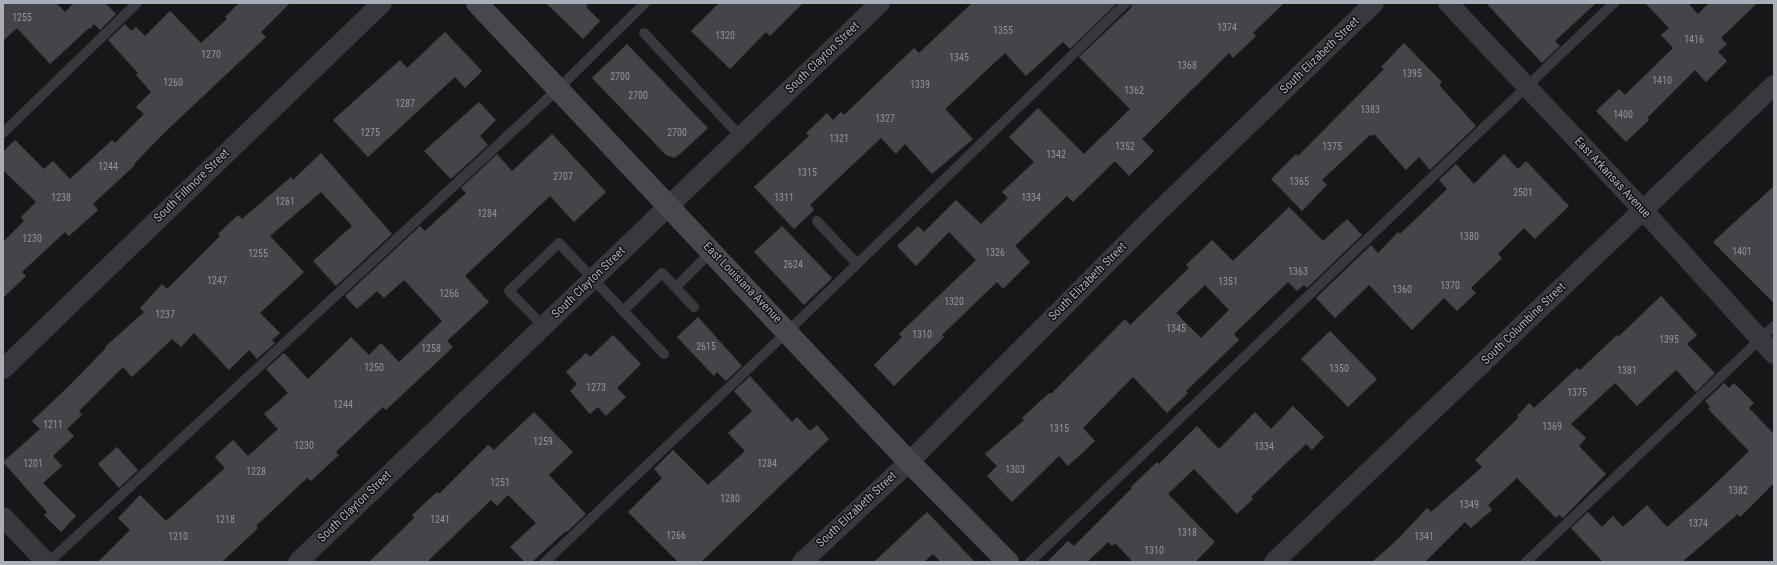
<!DOCTYPE html>
<html>
<head>
<meta charset="utf-8">
<style>
	body { margin:0 }
	#map { position:relative; width:1777px; height:565px; overflow:hidden; background:#171719; font-family:"Roboto Condensed",sans-serif }
	canvas { display:block }
	.frame { position:absolute; inset:0; border:4px solid #aaaeb8; pointer-events:none }
</style>
</head>
<body>
<div id="map">
<canvas width="1777" height="565"></canvas>
<div class="frame"></div>
</div>
<script>
const ctx = document.querySelector('canvas').getContext('2d');
ctx.lineJoin = 'round';
function fillPath(path, color) { ctx.fillStyle = color; ctx.fill(path, 'evenodd'); }
const poly = rows => new Path2D(rows.map(r => 'M' + r).join(''));
function strokePath(path, color, width, dash) { ctx.strokeStyle = color; ctx.lineWidth = width; ctx.lineCap = dash ? 'butt' : 'round'; ctx.setLineDash(dash || []); ctx.stroke(path); }
function label(font, color, halo, rows, align = 'center') {
  ctx.font = font + ' "Roboto Condensed",sans-serif'; ctx.lineWidth = 3; ctx.setLineDash([]); ctx.textBaseline = 'middle'; ctx.strokeStyle = halo; ctx.fillStyle = color; for (const [text, x, y, turn = 0] of rows) {
    ctx.save(); ctx.translate(x, y); ctx.rotate((+turn || 0) * Math.PI / 180); ctx.textAlign = isNaN(turn) ? turn : align; if (halo) ctx.strokeText(text, 0, 0); ctx.fillText(text, 0, 0); ctx.restore();
  }
}
const building = poly([
	[3,3,56,3,65,12,74,3,105,3,116,14,100,30,94,24,90,29,89,28,50,64,17,28,3,41,3,3],
	[239,3,290,3,261,32,266,37,163,134,134,164,135,165,93,204,98,210,69,236,65,232,22,272,26,276,3,298,3,242,24,221,21,217,36,202,3,170,3,152,15,140,44,169,53,161,70,179,112,140,115,143,144,114,136,107,151,92,136,75,138,73,108,40,125,24,131,31,136,27,145,36,170,11,201,43,227,19,225,17,239,3],
	[546,3,587,3,587,8,600,21,583,39,546,3],
	[719,3,803,3,770,36,766,32,730,69,691,31,719,3],
	[972,3,1117,3,1070,49,1063,42,1026,76,1005,53,945,109,973,139,932,174,905,144,896,154,881,138,810,205,814,210,794,229,754,187,809,136,806,133,827,113,833,120,841,112,844,115,914,48,919,53,972,3],
	[1132,3,1284,3,1253,33,1256,36,1233,58,1229,53,1142,139,1154,151,1129,176,1115,161,1073,202,1067,196,1015,246,1030,262,1003,289,997,282,942,335,944,337,894,386,874,365,902,337,899,334,976,260,949,232,916,266,897,246,918,226,924,232,956,200,981,224,1008,198,1002,192,1034,162,1009,137,1038,108,1084,154,1130,109,1079,57,1131,8,1132,3],
	[1486,3,1596,3,1555,41,1560,46,1542,63,1486,3],
	[1645,3,1688,3,1698,14,1709,3,1757,3,1721,38,1727,44,1718,52,1727,61,1706,82,1695,70,1647,118,1649,120,1626,142,1596,111,1619,89,1625,95,1673,48,1661,35,1669,28,1645,3],
	[445,32,482,71,465,88,455,77,368,157,333,120,400,60,407,68,445,32],
	[1404,43,1442,82,1439,85,1476,126,1430,170,1419,157,1406,170,1374,134,1371,136,1370,135,1322,180,1327,185,1302,211,1271,179,1296,154,1298,156,1384,69,1381,67,1404,43],
	[627,44,708,128,680,154,674,158,666,155,592,78,627,44],
	[479,102,496,120,480,136,488,145,451,179,424,151,479,102],
	[552,134,606,192,574,222,550,196,465,276,489,302,447,341,453,347,386,410,383,407,336,452,339,455,311,481,307,478,256,526,258,528,222,562,98,562,130,530,118,518,140,495,166,521,225,468,215,457,233,440,248,456,278,429,264,414,288,393,266,369,284,353,308,379,351,337,369,355,381,343,399,362,442,321,404,280,384,298,377,291,357,309,345,296,420,226,425,231,466,193,461,188,497,154,512,171,552,134],
	[321,153,392,234,336,286,313,261,352,226,321,192,270,236,304,272,260,313,280,333,272,340,275,343,257,359,249,350,229,370,194,333,181,347,172,339,132,377,123,367,79,411,82,415,67,429,74,436,53,456,62,466,43,483,76,516,61,532,44,515,47,512,3,462,40,429,32,421,70,385,106,348,105,347,144,312,140,308,162,284,167,289,220,236,218,234,238,215,242,219,291,177,293,180,321,153],
	[1504,154,1518,169,1526,161,1569,206,1535,239,1524,228,1498,254,1502,258,1471,288,1476,293,1457,311,1444,298,1412,330,1369,285,1335,318,1316,298,1371,245,1378,253,1398,232,1400,234,1447,189,1439,180,1456,164,1474,184,1504,154],
	[1774,186,1774,303,1713,242,1774,186],
	[1289,207,1323,241,1347,219,1362,235,1307,288,1304,285,1297,291,1288,282,1234,334,1239,340,1186,391,1188,393,1167,413,1133,377,1083,428,1095,441,1068,466,1059,456,1012,502,987,476,997,466,985,454,1024,420,1022,418,1049,393,1051,394,1125,319,1130,325,1189,268,1186,265,1212,240,1233,261,1289,207],
	[1205,285,1229,310,1201,338,1176,313,1205,285],
	[782,226,832,278,804,305,754,252,782,226],
	[1661,296,1697,335,1687,344,1715,373,1696,392,1676,370,1637,406,1615,383,1571,424,1586,438,1579,446,1606,474,1563,518,1559,515,1556,518,1517,478,1488,505,1492,510,1471,528,1465,522,1425,562,1372,562,1396,541,1427,508,1431,512,1482,467,1475,460,1519,417,1517,416,1529,403,1534,408,1577,368,1580,370,1617,335,1618,337,1661,296],
	[698,317,742,366,726,381,717,372,714,376,677,337,698,317],
	[1330,331,1377,379,1348,407,1301,359,1330,331],
	[613,335,641,364,617,388,626,397,606,416,598,407,590,414,570,391,577,384,566,372,586,353,590,357,613,335],
	[750,376,792,422,797,417,810,431,817,425,829,439,701,562,678,562,628,512,662,478,654,469,673,450,708,485,745,451,728,433,752,411,734,391,750,376],
	[1724,383,1729,388,1734,383,1754,403,1749,408,1774,434,1774,483,1740,517,1738,514,1682,562,1603,562,1571,528,1588,512,1602,527,1613,516,1623,527,1647,505,1667,527,1707,492,1749,451,1708,409,1710,407,1705,401,1724,383],
	[1293,406,1324,437,1312,450,1306,444,1251,497,1253,499,1237,514,1194,469,1168,494,1215,542,1195,562,1133,562,1115,543,1112,546,1108,542,1088,561,1089,562,1047,562,1068,541,1074,546,1132,488,1131,487,1157,462,1159,464,1197,426,1219,449,1255,412,1271,429,1293,406],
	[534,412,573,452,549,475,586,514,567,532,566,531,532,562,525,562,510,547,536,523,508,495,497,506,491,500,427,562,369,562,414,518,412,515,437,492,439,494,488,445,494,450,534,412],
	[117,447,138,470,119,488,98,464,117,447],
	[927,512,975,562,941,562,933,554,924,562,874,562,927,512]
]);
fillPath(building, '#444449');
strokePath(building, '#313135', 1);
strokePath(poly([
	[644,33,741,137],
	[3,133,137,3],
	[817,221,857,264],
	[676,287,711,252],
	[623,311,662,273,694,307],
	[544,327,509,291,559,243,664,354],
	[49,562,558,89,645,3],
	[545,562,788,331,1126,3],
	[1030,562,1614,3],
	[1526,562,1774,326]
]), '#38393e', 10);
strokePath(poly([
	[1448,3,1643,210,1774,354],
	[3,369,382,3],
	[3,517,46,562],
	[298,562,880,3],
	[802,562,909,462,1152,218,1374,3],
	[1274,562,1774,85]
]), '#38393e', 20);
strokePath(poly([
	[477,3,909,462,1008,562]
]), '#47484d', 22);
label('10px', '#90949c', null, [
	["1255",22,18],
	["1374",1227,28],
	["1355",1003,31],
	["1320",725,36],
	["1416",1694,40],
	["1270",211,55],
	["1345",959,58],
	["1368",1187,66],
	["1395",1412,74],
	["2700",620,77],
	["1410",1662,81],
	["1260",173,83],
	["1339",920,85],
	["1362",1134,91],
	["2700",638,96],
	["1287",405,104],
	["1383",1370,110],
	["1400",1623,115],
	["1327",885,119],
	["1275",370,133],
	["2700",677,133],
	["1321",839,139],
	["1352",1125,147],
	["1375",1332,147],
	["1342",1056,155],
	["1244",108,167],
	["1315",807,173],
	["2707",563,177],
	["1365",1299,182],
	["2501",1523,193],
	["1238",61,198],
	["1311",784,198],
	["1334",1031,198],
	["1261",285,202],
	["1284",487,214],
	["1380",1469,237],
	["1230",32,239],
	["1401",1742,252],
	["1326",995,253],
	["1255",258,254],
	["2624",793,265],
	["1363",1298,272],
	["1247",217,281],
	["1351",1228,282],
	["1370",1450,286],
	["1360",1402,290],
	["1266",449,294],
	["1320",954,302],
	["1237",165,315],
	["1345",1176,329],
	["1310",922,335],
	["1395",1669,340],
	["2615",706,347],
	["1258",431,349],
	["1250",374,368],
	["1350",1339,369],
	["1381",1627,371],
	["1273",596,388],
	["1375",1577,393],
	["1244",343,405],
	["1211",53,425],
	["1369",1552,427],
	["1315",1059,429],
	["1259",543,442],
	["1230",304,446],
	["1334",1264,447],
	["1201",33,464],
	["1284",767,464],
	["1303",1015,470],
	["1228",256,472],
	["1251",500,483],
	["1382",1738,491],
	["1280",730,499],
	["1349",1469,505],
	["1218",225,520],
	["1241",440,520],
	["1374",1698,524],
	["1318",1187,533],
	["1266",676,536],
	["1210",178,537],
	["1341",1424,537],
	["1310",1154,551]
]);
label('12px', '#aaaeb8', '#121214', [
	["South Elizabeth Street",1320,56,-44],
	["South Clayton Street",823,58,-44],
	["East Arkansas Avenue",1612,178,47],
	["South Fillmore Street",192,186,-44],
	["South Elizabeth Street",1088,282,-45],
	["South Clayton Street",589,283,-44],
	["East Louisiana Avenue",742,283,46],
	["South Columbine Street",1524,324,-44],
	["South Clayton Street",355,507,-44],
	["South Elizabeth Street",857,510,-43]
]);
</script>
</body>
</html>
